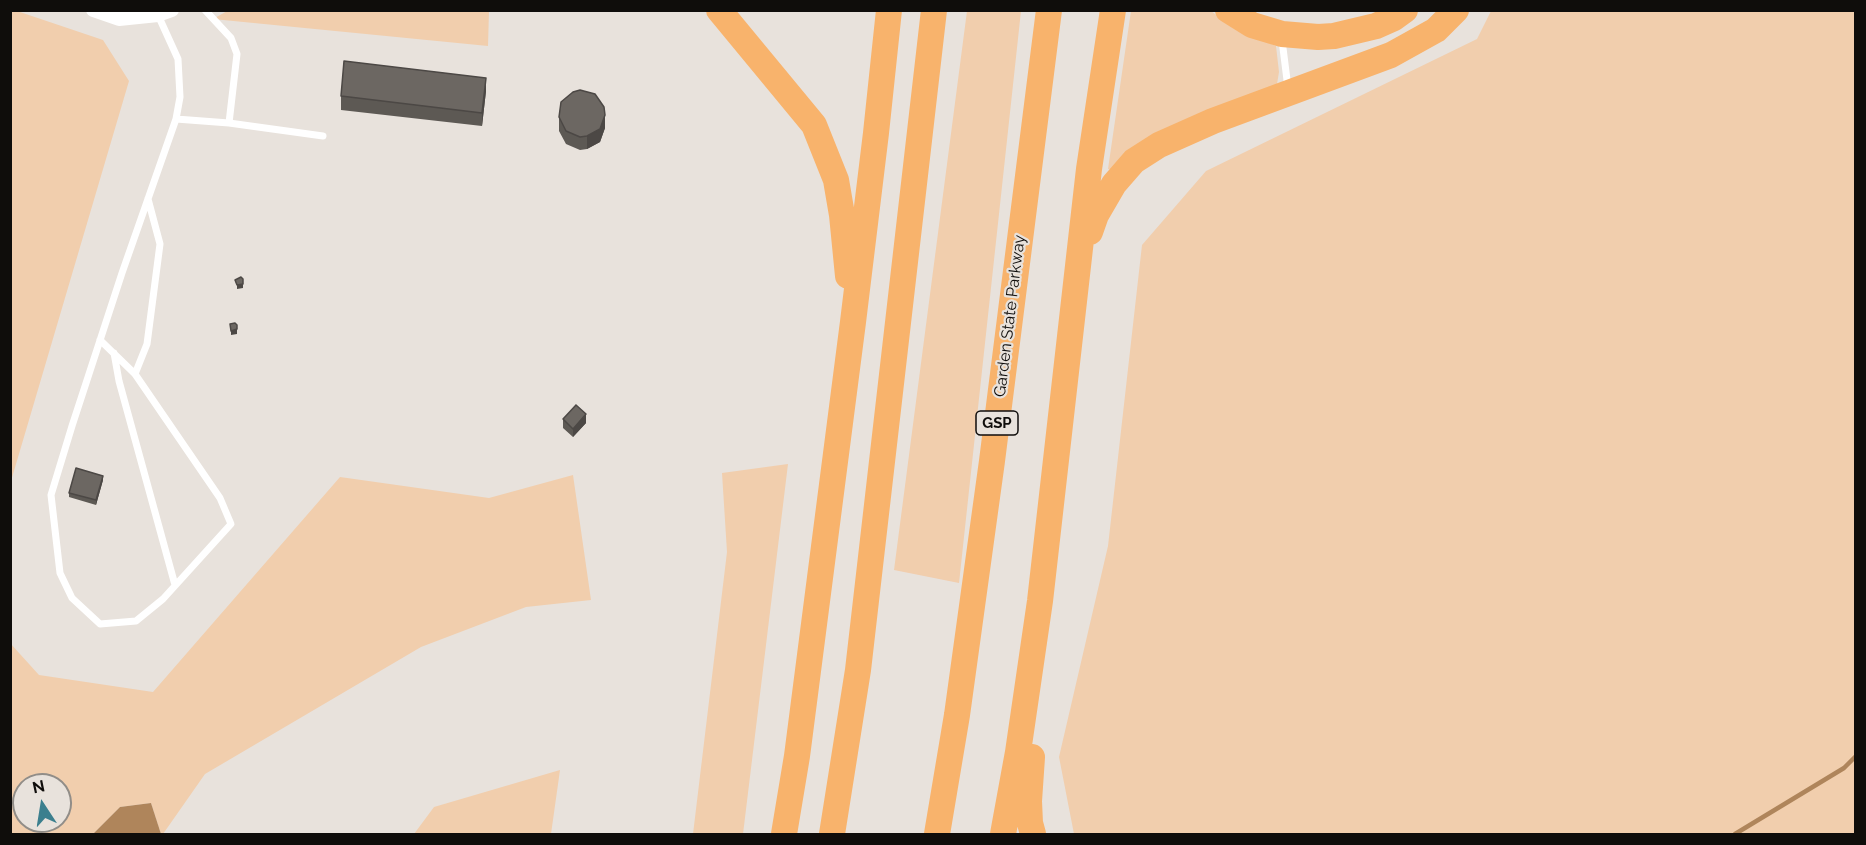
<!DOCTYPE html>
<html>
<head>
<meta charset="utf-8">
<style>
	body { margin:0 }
	#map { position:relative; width:1866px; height:845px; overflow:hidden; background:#e8e2dc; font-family:Raleway,sans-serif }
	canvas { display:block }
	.frame { position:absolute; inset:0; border:12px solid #0f0d0b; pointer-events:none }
	.north { position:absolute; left:12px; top:773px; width:60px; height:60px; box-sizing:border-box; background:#e8e2dc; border:2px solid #918d88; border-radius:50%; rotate:348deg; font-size:16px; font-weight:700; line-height:24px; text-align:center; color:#0f0d0b }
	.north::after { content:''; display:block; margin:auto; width:21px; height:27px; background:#3b7f8e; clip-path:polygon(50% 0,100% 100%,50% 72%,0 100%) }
</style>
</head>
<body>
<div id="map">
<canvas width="1866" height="845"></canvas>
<div class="frame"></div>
<div class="north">N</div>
</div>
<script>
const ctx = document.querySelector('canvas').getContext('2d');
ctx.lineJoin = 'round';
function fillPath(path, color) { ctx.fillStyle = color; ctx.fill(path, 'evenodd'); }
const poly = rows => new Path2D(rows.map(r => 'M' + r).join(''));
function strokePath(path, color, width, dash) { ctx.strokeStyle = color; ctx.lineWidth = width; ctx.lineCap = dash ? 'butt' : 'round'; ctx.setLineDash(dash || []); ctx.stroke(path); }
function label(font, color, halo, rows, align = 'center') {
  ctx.font = font + ' Raleway,sans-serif'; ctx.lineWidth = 4.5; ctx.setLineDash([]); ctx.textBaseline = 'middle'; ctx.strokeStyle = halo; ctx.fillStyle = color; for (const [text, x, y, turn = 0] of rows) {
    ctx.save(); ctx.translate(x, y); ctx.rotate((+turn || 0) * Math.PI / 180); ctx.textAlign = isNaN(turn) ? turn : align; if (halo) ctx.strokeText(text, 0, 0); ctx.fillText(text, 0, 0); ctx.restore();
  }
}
fillPath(poly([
	[14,10,103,40,129,81,11,481,10,11],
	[229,10,489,11,488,46,213,19],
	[967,11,1021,11,959,583,894,570],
	[1131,11,1211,11,1231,26,1276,46,1279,72,1277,84,1112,170,1108,169],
	[1491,11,1855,11,1855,834,1074,834,1059,757,1108,546,1142,245,1206,171,1477,39],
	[788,464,743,834,693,834,727,552,722,473],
	[573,475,591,600,526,607,421,647,205,774,163,834,161,834,151,803,120,807,93,834,11,834,10,643,39,675,153,692,340,477,489,498],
	[24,785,60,785,60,821,24,821],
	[560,770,551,834,414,834,434,807]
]), '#f1cead');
fillPath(poly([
	[151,803,161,834,93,834,120,807]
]), '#af855b');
strokePath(poly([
	[1735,834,1844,768,1856,756]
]), '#af855b', 4.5);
strokePath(poly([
	[1282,40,1288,88],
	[176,119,229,123,237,54,231,38,205,10],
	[229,123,323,136],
	[100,340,135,374,220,498,231,524,163,599,136,621,100,624,72,598,60,573,51,495,72,426,122,273,176,119,180,97,178,59,158,15],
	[114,353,119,381,175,585],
	[135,374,147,344,160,244,148,199]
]), '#fff', 7);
strokePath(poly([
	[93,10,119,19,158,15,172,10]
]), '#fff', 14);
strokePath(poly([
	[719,10,814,125,836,180,842,215,848,276],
	[1228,10,1252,25,1282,34,1318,37,1334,36,1376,26,1394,18,1405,10],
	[1090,232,1096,215,1114,184,1134,161,1159,145,1213,121,1391,55,1436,30,1456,10],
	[1032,757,1029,801,1030,823,1033,834],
	[784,834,797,756,853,322,876,133,889,10],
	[832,834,858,670,934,10],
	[937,834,957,715,992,461,1049,10],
	[1003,834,1018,752,1040,601,1089,169,1113,10]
]), '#f8b36c', 26);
fillPath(poly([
	[486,91,482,126,341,110,341,96],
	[559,117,605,128,600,142,587,149,580,150,566,144,559,131],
	[563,419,586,423,573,437,563,428],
	[103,480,96,505,69,497,69,493]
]), '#5d5954');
fillPath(poly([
	[486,78,486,91,482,126,482,113],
	[605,115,605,128,600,142,587,149,587,136],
	[243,284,243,288,237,289,237,285],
	[237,329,237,334,231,335,231,331],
	[586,414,586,423,573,437,573,429],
	[103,476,103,480,96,505,96,500]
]), '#4c4845');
const building = poly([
	[344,61,486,78,482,113,341,96,344,61],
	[580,90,595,94,604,107,605,115,600,129,587,136,580,137,566,131,559,117,561,102,573,92,580,90],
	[241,277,243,279,243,284,237,285,235,280,241,277],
	[235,323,237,325,237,329,231,331,230,324,235,323],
	[576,405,586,414,573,429,563,419,576,405],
	[76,468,103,476,96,500,69,493,76,468]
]);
fillPath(building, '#6c6762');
strokePath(building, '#4c4845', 1.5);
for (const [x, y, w] of [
	[997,423,42]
]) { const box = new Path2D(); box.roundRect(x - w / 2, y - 12, w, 24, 4.5); ctx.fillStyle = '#e8e2dc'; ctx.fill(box); strokePath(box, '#0f0d0b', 1.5); }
label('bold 15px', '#0f0d0b', null, [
	["GSP",997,423]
]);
label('16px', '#0f0d0b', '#e8e2dc', [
	["Garden State Parkway",1010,316,-83]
]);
</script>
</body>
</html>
